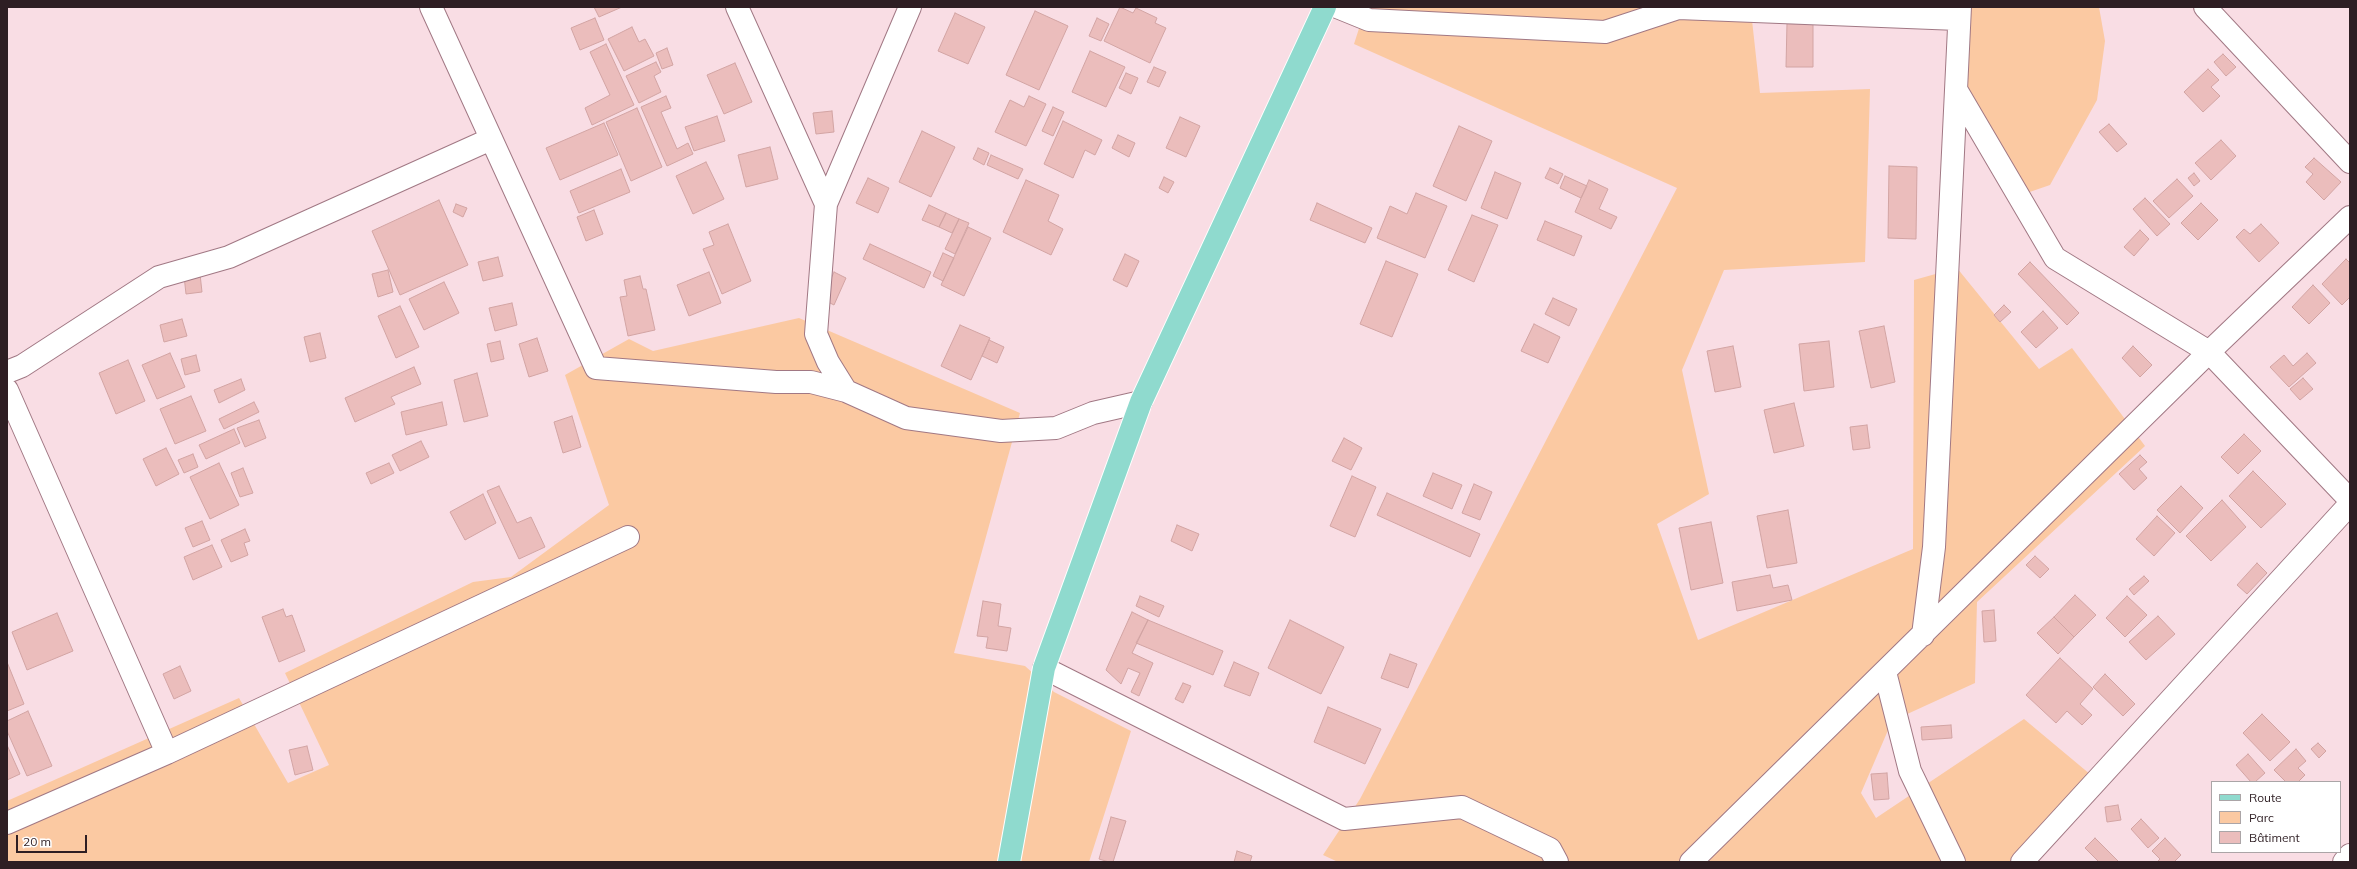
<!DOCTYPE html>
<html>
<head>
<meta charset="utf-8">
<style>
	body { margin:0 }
	#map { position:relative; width:2357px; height:869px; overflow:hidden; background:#f9dde4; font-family:Mulish,sans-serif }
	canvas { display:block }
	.frame { position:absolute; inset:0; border:8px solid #2e1e23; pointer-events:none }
	.legend { position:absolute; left:2211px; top:781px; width:130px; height:72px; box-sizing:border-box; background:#fff; border:1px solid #aba5a7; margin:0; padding:5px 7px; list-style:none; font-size:12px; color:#2e1e23 }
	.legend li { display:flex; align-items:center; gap:8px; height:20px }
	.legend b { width:20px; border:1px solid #aba5a7 }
	.scale { position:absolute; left:16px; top:835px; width:71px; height:18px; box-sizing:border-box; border:2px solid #2e1e23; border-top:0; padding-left:5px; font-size:12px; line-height:14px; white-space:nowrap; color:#2e1e23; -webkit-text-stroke:3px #fff; paint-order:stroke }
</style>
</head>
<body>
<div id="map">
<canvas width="2357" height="869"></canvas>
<div class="frame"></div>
<ul class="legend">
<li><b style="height:5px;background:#8fdace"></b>Route</li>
<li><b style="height:11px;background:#fbc9a2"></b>Parc</li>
<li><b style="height:11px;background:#ebbdbc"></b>Bâtiment</li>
</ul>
<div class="scale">20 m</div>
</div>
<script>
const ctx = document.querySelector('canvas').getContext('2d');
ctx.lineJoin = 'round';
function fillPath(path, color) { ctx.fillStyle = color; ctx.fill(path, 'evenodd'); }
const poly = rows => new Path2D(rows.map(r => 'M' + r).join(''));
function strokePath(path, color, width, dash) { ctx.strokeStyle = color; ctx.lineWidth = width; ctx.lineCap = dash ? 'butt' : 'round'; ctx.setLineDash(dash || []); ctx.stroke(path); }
fillPath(poly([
	[1366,7,1870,7,1751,11,1760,93,1870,89,1865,262,1724,270,1682,370,1709,494,1657,524,1698,640,1913,549,1914,280,1957,268,2039,369,2072,348,2145,446,1977,602,1975,683,1892,721,1861,793,1876,818,2024,719,2103,785,2035,862,1338,862,1323,855,1360,799,1677,188,1354,44],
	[1960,7,2099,7,2105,41,2097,100,2050,185,2018,196,1957,91],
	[799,318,1020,413,954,653,1025,666,1054,692,1131,731,1089,862,7,862,7,801,239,698,288,783,329,765,285,673,473,582,511,577,609,505,565,375,629,339,653,351]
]), '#fbc9a2');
const building = poly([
	[594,7,622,7,599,17,594,7],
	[1120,7,1133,13,1136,8,1157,18,1155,23,1166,28,1150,63,1104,41,1120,7],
	[1035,11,1068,26,1039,90,1006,75,1035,11],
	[955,13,985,27,968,64,938,51,955,13],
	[595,18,604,40,580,50,571,28,595,18],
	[1097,18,1109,24,1101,41,1089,36,1097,18],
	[1787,23,1813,23,1813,67,1786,67,1787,23],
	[632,27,639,42,645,39,654,56,624,71,608,39,632,27],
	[606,44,634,105,592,125,585,108,610,95,590,52,606,44],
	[667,48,673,65,662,69,656,53,667,48],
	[1090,51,1125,67,1106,107,1072,92,1090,51],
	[2223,54,2236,67,2226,76,2214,62,2223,54],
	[656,62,661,72,654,76,661,92,639,103,626,76,656,62],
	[735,63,752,102,724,114,707,75,735,63],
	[1154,67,1166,72,1159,87,1147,82,1154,67],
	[2208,69,2219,80,2211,87,2220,96,2203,112,2184,92,2208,69],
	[1126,73,1138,78,1131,94,1119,88,1126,73],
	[666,96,671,108,661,112,677,149,688,143,693,154,667,166,641,107,666,96],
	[1029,96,1046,104,1026,146,995,132,1010,100,1024,107,1029,96],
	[1053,107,1064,112,1053,136,1042,131,1053,107],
	[637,108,662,167,631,181,606,122,637,108],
	[832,111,834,132,816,134,813,113,832,111],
	[717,116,725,141,694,151,685,127,717,116],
	[1180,117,1200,126,1186,157,1166,148,1180,117],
	[1063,121,1102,140,1095,155,1085,150,1073,178,1044,164,1063,121],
	[604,123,618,155,560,180,546,148,604,123],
	[2109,124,2127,144,2117,152,2099,132,2109,124],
	[1459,126,1492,141,1466,201,1433,186,1459,126],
	[922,131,955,147,931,197,899,182,922,131],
	[1118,135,1135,143,1129,157,1112,148,1118,135],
	[2221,140,2236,156,2211,180,2195,163,2221,140],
	[770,147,778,179,746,187,738,155,770,147],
	[978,148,989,153,984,165,973,159,978,148],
	[991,155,1023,169,1018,179,987,165,991,155],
	[2314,158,2341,182,2324,200,2306,182,2313,174,2305,167,2314,158],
	[706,162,724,199,693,214,676,176,706,162],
	[1889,166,1917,167,1916,239,1888,238,1889,166],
	[1550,168,1563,174,1558,184,1545,178,1550,168],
	[621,169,630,192,579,213,570,191,621,169],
	[1495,172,1521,183,1507,219,1481,208,1495,172],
	[2194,173,2200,181,2194,186,2188,178,2194,173],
	[1565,176,1587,186,1581,198,1560,188,1565,176],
	[1164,177,1174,182,1168,193,1159,188,1164,177],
	[868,178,889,188,878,213,856,203,868,178],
	[2177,179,2193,196,2169,218,2153,201,2177,179],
	[1026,180,1059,195,1048,221,1063,229,1051,255,1003,232,1026,180],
	[1589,180,1608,189,1599,209,1617,217,1611,229,1575,212,1589,180],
	[1416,193,1447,206,1425,258,1377,238,1390,206,1407,214,1416,193],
	[2145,198,2170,224,2157,236,2133,209,2145,198],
	[439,200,468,265,400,295,372,231,439,200],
	[1317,203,1372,228,1365,243,1310,220,1317,203],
	[2201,203,2218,220,2198,240,2181,223,2201,203],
	[456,204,467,208,463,217,453,212,456,204],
	[929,205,946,213,939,227,922,220,929,205],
	[594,210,603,234,586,241,577,217,594,210],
	[946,213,959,219,952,233,939,227,946,213],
	[1472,215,1498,225,1474,282,1448,270,1472,215],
	[959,219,969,223,955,254,945,249,959,219],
	[1545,221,1582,236,1574,256,1537,240,1545,221],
	[728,224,751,281,722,294,703,249,714,245,709,232,728,224],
	[2261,224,2279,243,2259,262,2236,237,2244,229,2250,234,2261,224],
	[968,227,991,238,964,296,941,285,968,227],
	[2140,230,2149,239,2134,256,2124,247,2140,230],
	[870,244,931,272,924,288,863,259,870,244],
	[943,253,954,258,943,281,933,276,943,253],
	[1125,254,1139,261,1127,287,1113,280,1125,254],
	[498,257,503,276,483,281,478,262,498,257],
	[2346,259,2350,263,2350,297,2342,305,2322,284,2346,259],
	[1386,261,1418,274,1392,337,1360,324,1386,261],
	[2030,262,2079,313,2067,325,2018,274,2030,262],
	[388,270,393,292,378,297,372,274,388,270],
	[709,272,721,303,689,316,677,285,709,272],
	[834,272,846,278,834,305,822,299,834,272],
	[200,274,202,292,186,294,184,276,200,274],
	[640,276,643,289,646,289,655,330,628,336,620,297,627,296,624,280,640,276],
	[444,282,459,313,424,330,409,299,444,282],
	[2313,285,2330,303,2309,324,2292,307,2313,285],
	[1553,298,1577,309,1569,326,1545,314,1553,298],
	[512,303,517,325,495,331,489,308,512,303],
	[2004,305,2011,312,2000,322,1994,315,2004,305],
	[400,306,419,347,396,358,378,316,400,306],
	[2043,311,2058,328,2036,348,2021,332,2043,311],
	[182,319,187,336,164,342,160,325,182,319],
	[1534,324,1560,337,1548,363,1521,351,1534,324],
	[960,325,990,338,971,380,941,366,960,325],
	[1884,326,1895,382,1871,388,1859,331,1884,326],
	[320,333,326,358,310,362,304,337,320,333],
	[537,338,548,371,529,377,519,344,537,338],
	[989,340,1004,347,997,363,982,356,989,340],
	[500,341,504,359,491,362,487,344,500,341],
	[1829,341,1834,387,1804,391,1799,344,1829,341],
	[1733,346,1741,387,1715,392,1707,351,1733,346],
	[2133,346,2152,365,2140,377,2122,358,2133,346],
	[170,353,185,387,157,399,142,365,170,353],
	[2307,353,2316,363,2289,387,2270,367,2284,355,2293,366,2307,353],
	[196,355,200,371,185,375,181,359,196,355],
	[128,360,145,401,116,414,99,373,128,360],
	[414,367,421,384,391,397,395,404,355,422,345,398,414,367],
	[477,373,488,416,464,422,454,380,477,373],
	[2303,378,2313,389,2300,400,2290,389,2303,378],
	[241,379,245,390,219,403,214,390,241,379],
	[191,396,206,431,175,444,160,409,191,396],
	[254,402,259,412,224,429,219,419,254,402],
	[442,402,447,425,406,435,401,412,442,402],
	[1794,403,1804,446,1774,453,1764,410,1794,403],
	[572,416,581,447,563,453,554,422,572,416],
	[259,420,266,438,245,447,237,428,259,420],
	[1867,425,1870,448,1853,450,1850,427,1867,425],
	[234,429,240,443,206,459,199,445,234,429],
	[2244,434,2261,451,2238,474,2221,457,2244,434],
	[1344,438,1362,448,1351,470,1332,461,1344,438],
	[421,441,429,457,400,471,392,455,421,441],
	[166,448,179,474,156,486,143,459,166,448],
	[193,454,198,467,184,473,178,460,193,454],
	[2140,455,2147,462,2139,469,2147,478,2134,490,2119,474,2140,455],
	[219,463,239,505,210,519,190,477,219,463],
	[389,463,394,473,371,484,366,473,389,463],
	[243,468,253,493,240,497,231,473,243,468],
	[2253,471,2286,504,2261,528,2229,496,2253,471],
	[1433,473,1462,485,1452,509,1423,496,1433,473],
	[1352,476,1376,487,1355,537,1330,526,1352,476],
	[1474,484,1492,492,1480,520,1462,513,1474,484],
	[499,486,517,523,531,517,545,547,519,559,487,491,499,486],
	[2181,486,2203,508,2180,533,2157,510,2181,486],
	[1387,493,1480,534,1470,557,1377,515,1387,493],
	[483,494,496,523,465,540,450,512,483,494],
	[2222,500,2246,527,2211,561,2186,536,2222,500],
	[1788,510,1797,563,1767,568,1757,516,1788,510],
	[2157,516,2175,533,2154,556,2136,539,2157,516],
	[202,521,210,540,193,547,185,528,202,521],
	[1711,522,1723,583,1691,590,1679,528,1711,522],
	[1177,525,1199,534,1192,551,1171,541,1177,525],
	[245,529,250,541,244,543,248,555,231,562,221,540,245,529],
	[212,545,222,567,193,580,184,557,212,545],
	[2035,556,2049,569,2040,578,2026,565,2035,556],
	[2257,563,2267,573,2247,594,2237,585,2257,563],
	[1770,575,1773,588,1788,585,1792,600,1737,611,1732,582,1770,575],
	[2144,576,2149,581,2134,595,2129,589,2144,576],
	[2075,595,2096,615,2074,637,2054,617,2075,595],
	[1140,596,1164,606,1159,617,1136,606,1140,596],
	[2127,596,2147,615,2125,637,2106,618,2127,596],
	[983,601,1001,604,998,626,1011,628,1007,651,986,648,988,637,977,636,983,601],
	[283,609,286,617,292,615,305,651,279,662,262,617,283,609],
	[1994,610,1996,641,1984,642,1982,611,1994,610],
	[1132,612,1148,620,1132,653,1153,663,1139,696,1131,692,1140,673,1128,668,1121,684,1106,670,1132,612],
	[57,613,73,651,27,670,12,632,57,613],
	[2158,616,2175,634,2146,660,2129,642,2158,616],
	[2054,617,2074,637,2058,654,2037,633,2054,617],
	[1148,620,1223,651,1213,675,1136,643,1148,620],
	[1290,620,1344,647,1321,694,1268,668,1290,620],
	[1390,654,1417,664,1408,688,1381,678,1390,654],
	[2060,658,2093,689,2080,704,2092,715,2082,725,2067,711,2056,723,2026,695,2060,658],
	[7,662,24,704,7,711,7,662],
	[1234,662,1259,673,1250,696,1224,686,1234,662],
	[180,666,191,691,174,699,163,674,180,666],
	[2105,674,2135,704,2123,716,2093,687,2105,674],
	[1183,683,1191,686,1183,703,1175,699,1183,683],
	[1328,707,1381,729,1365,764,1314,742,1328,707],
	[28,711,52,766,27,776,7,731,7,721,28,711],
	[2262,714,2290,742,2270,761,2243,733,2262,714],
	[1951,725,1952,738,1922,740,1921,727,1951,725],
	[2318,743,2326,751,2319,758,2311,749,2318,743],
	[7,745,20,774,7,780,7,745],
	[307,746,313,770,295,775,289,750,307,746],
	[2296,749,2306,761,2298,768,2305,775,2298,782,2286,782,2274,770,2296,749],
	[2248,754,2265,773,2255,782,2251,782,2236,765,2248,754],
	[1887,773,1889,799,1874,800,1871,774,1887,773],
	[2118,805,2121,820,2107,822,2105,807,2118,805],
	[1111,817,1126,821,1113,862,1109,862,1099,859,1111,817],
	[2141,819,2159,838,2148,848,2131,829,2141,819],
	[2095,838,2119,862,2099,862,2085,848,2095,838],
	[2165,838,2181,855,2174,862,2157,862,2160,859,2152,851,2165,838],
	[1237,851,1252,856,1250,862,1234,862,1237,851]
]);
fillPath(building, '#ebbdbc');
strokePath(building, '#d2a4a3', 1);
const minor = poly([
	[431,7,596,368,776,382,811,382,846,391,906,418,1001,431,1056,428,1093,413,1141,402],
	[737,7,826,204],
	[1337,7,1369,20,1605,32,1678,8,1958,19],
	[2205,7,2350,162],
	[1957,91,2055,258,2209,352,2350,500],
	[7,372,22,366,159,277,229,257,491,139],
	[7,390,167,753],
	[846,391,828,362,816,334,826,204,910,7],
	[1923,635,1934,547,1960,7],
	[1044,668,1344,819,1462,807,1550,849,1557,862],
	[1885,672,1910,771,1954,862],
	[7,823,167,753,628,537],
	[1691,862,2209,352,2350,217],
	[2022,862,2350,504],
	[2344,862,2350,855]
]);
const major = poly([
	[1009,862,1044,668,1141,402,1325,7]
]);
strokePath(minor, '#a17884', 24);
strokePath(major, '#fff', 24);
strokePath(minor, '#fff', 22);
strokePath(major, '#8fdace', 22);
</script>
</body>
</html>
